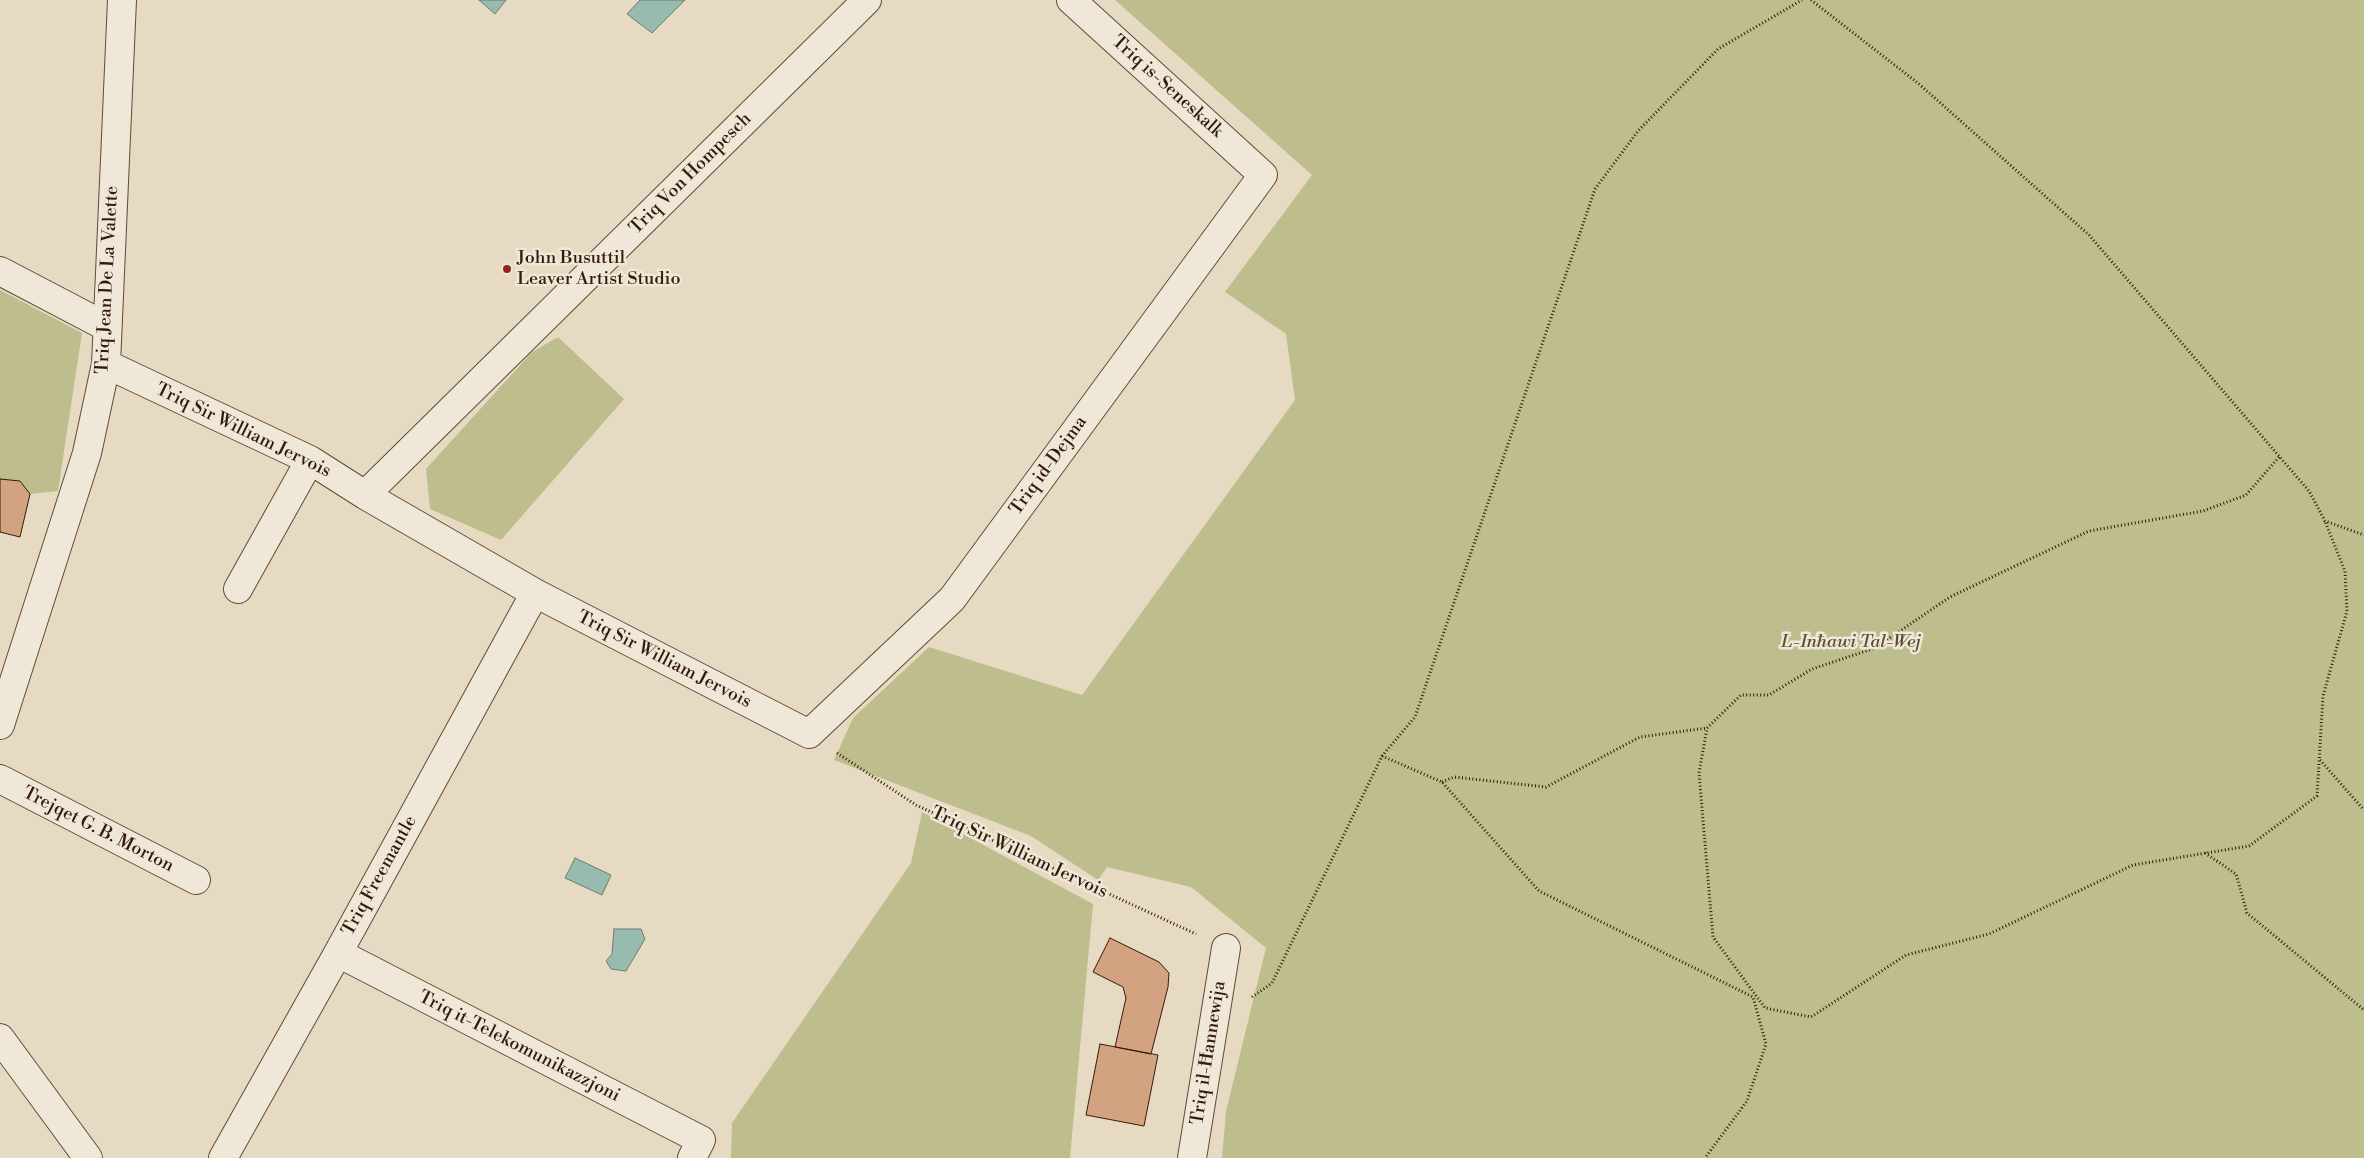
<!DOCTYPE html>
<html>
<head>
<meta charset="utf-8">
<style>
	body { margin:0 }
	canvas { display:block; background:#e7dac2 }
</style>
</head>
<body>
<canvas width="2364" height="1158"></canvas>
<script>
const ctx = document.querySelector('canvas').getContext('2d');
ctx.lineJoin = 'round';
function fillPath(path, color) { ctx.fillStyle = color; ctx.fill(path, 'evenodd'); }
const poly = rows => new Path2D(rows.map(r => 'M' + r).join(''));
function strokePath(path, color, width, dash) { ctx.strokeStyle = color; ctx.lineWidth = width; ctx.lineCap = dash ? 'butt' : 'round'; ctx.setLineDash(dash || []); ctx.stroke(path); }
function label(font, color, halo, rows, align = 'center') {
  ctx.font = font + ' "Libre Bodoni",serif'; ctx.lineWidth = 5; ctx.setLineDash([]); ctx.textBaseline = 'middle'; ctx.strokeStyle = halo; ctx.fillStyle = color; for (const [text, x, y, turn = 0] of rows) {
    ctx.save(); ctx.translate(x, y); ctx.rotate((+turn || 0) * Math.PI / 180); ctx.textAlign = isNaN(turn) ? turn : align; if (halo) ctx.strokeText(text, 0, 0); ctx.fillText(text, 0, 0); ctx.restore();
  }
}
fillPath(poly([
	[1115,0,2364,0,2364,1158,1222,1158,1226,1111,1266,948,1191,887,1107,867,1098,880,1031,836,834,760,853,718,929,647,1082,695,1295,400,1286,334,1225,292,1312,175],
	[0,290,82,333,58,491,30,494,20,481,0,479],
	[558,337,624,399,501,540,430,509,426,469,532,352],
	[922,812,1093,904,1070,1158,731,1158,732,1123,911,863]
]), '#bebd8e');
const water = poly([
	[479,0,506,0,495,14,479,0],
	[640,0,685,0,652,33,627,14,640,0],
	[575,858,611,875,602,895,565,878,575,858],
	[614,929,641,929,645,939,626,971,611,969,606,961,612,954,614,929]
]);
fillPath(water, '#97bbae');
strokePath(water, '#6f7b6c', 1);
const building = poly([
	[0,479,20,481,30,494,20,537,0,532,0,479],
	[1110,938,1159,962,1169,973,1168,987,1151,1054,1115,1047,1126,998,1123,987,1093,972,1110,938],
	[1100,1044,1158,1055,1144,1126,1086,1115,1100,1044]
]);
fillPath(building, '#d2a281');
strokePath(building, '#341b09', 1);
const minor = poly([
	[0,271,107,327],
	[106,364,310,460,365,495,535,593,809,734,952,599,1263,175,1071,0],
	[365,495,867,0],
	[238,589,310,460],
	[0,725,87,453,106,364,122,0],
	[0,779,196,880],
	[338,953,701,1140,692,1158],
	[0,1038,88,1158],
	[223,1158,338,953,535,593],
	[1192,1158,1226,948]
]);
strokePath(minor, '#614b37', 30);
strokePath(poly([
	[1811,0,1919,84,2089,235,2309,491,2325,521,2364,535],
	[2279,457,2246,495,2203,511,2089,531,1950,597,1875,648,1812,669,1769,695,1741,695,1707,728,1699,773,1713,937,1765,1008,1811,1017,1906,955,1989,934,2133,865,2249,846,2317,796,2323,696,2347,611,2345,571,2325,521],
	[837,753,916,805,1196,934],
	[1382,756,1442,782,1539,891,1753,997,1766,1044,1747,1101,1705,1158],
	[2320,760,2364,810],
	[1442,782,1454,777,1546,787,1640,737,1707,728],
	[2205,853,2236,874,2247,913,2364,1010],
	[1252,997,1272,983,1382,756,1415,717,1595,189,1638,131,1718,49,1802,0]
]), '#341b09', 3, [1, 2.5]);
strokePath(minor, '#efe7d7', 28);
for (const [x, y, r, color] of [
	[507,269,5,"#8f2418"]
]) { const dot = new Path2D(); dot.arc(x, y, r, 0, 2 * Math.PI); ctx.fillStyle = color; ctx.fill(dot); strokePath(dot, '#efe7d7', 2); }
label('18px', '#341b09', '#efe7d7', [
	["Triq is-Seneskalk",1167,87,42],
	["Triq Von Hompesch",691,174,-45],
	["Triq Jean De La Valette",108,280,-87],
	["Triq Sir William Jervois",243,431,26],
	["Triq id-Dejma",1049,466,-54],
	["Triq Sir William Jervois",664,660,27],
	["Trejqet G. B. Morton",98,830,27],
	["Triq Sir William Jervois",1019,853,25],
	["Triq Freemantle",380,876,-61],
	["Triq it-Telekomunikazzjoni",519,1047,27],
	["Triq il-Ħannewija",1209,1053,-81]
]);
label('18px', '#341b09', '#efe7d7', [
	["John Busuttil",517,259],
	["Leaver Artist Studio",517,280]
], 'left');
label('italic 18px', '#5d4c31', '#efe7d7', [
	["L-Inħawi Tal-Wej",1851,643]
]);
</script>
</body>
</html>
